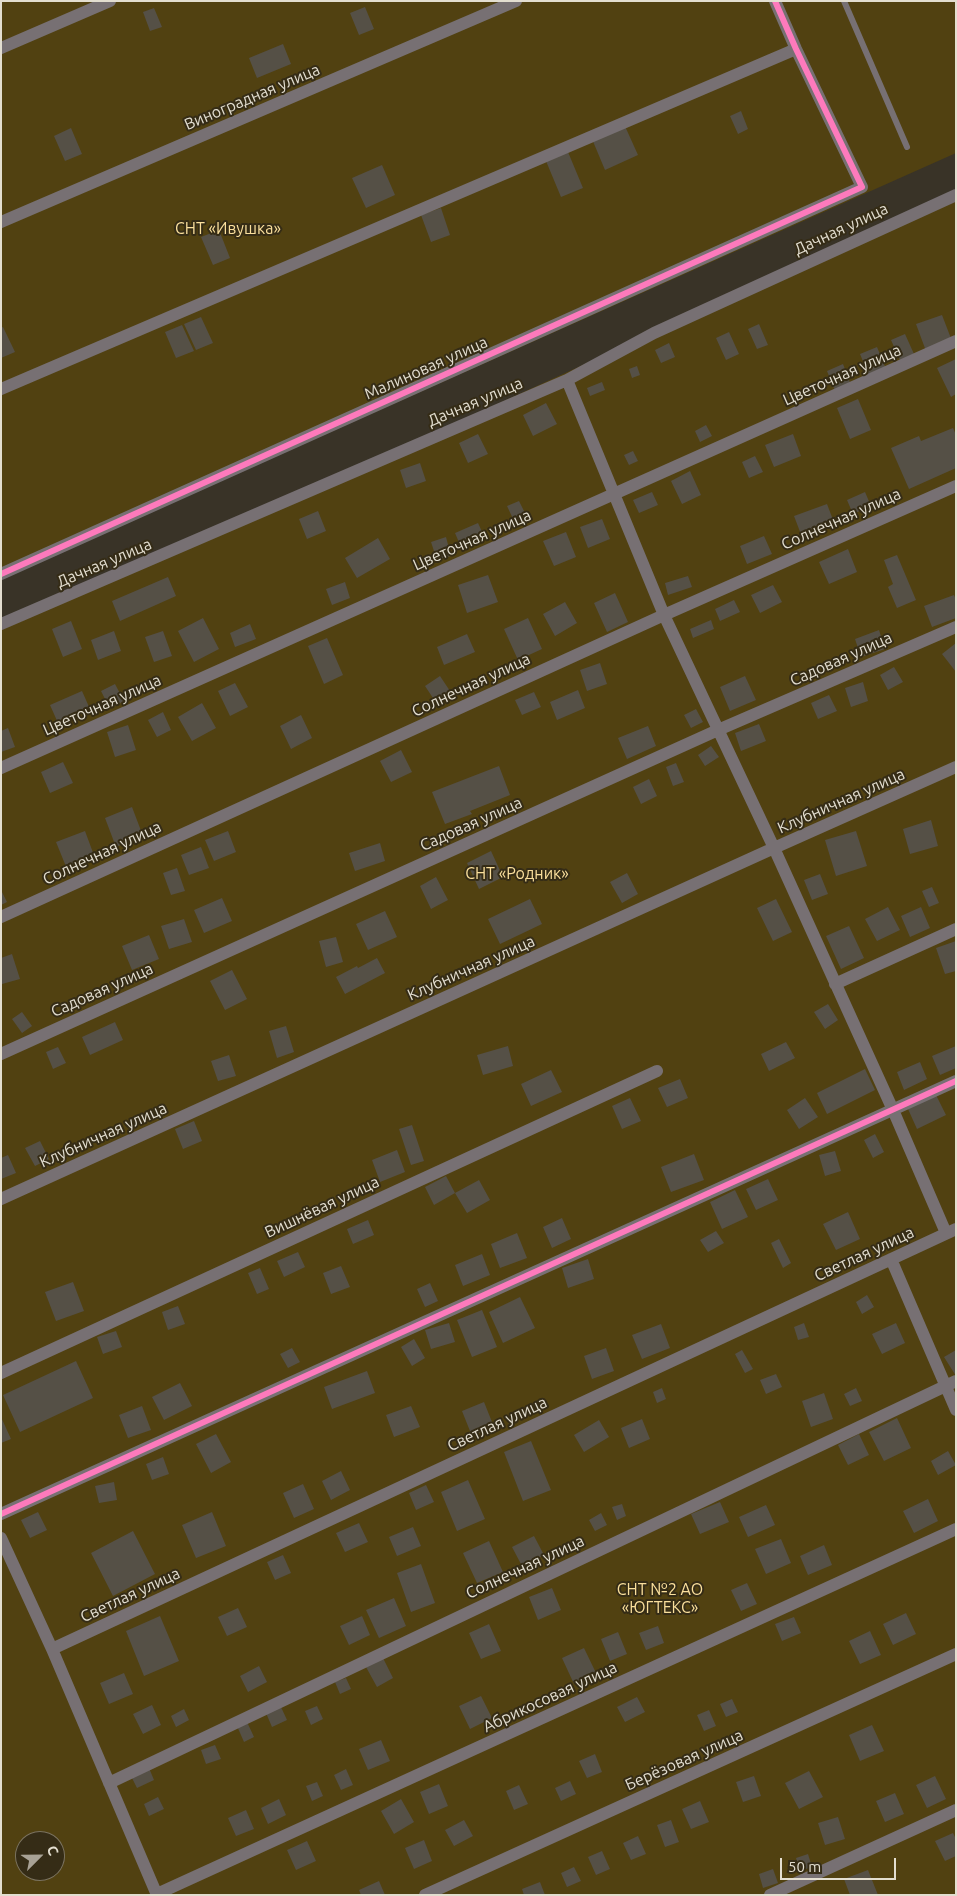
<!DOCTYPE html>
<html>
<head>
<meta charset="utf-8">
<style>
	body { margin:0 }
	#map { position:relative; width:957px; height:1896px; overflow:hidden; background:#393327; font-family:Ubuntu,sans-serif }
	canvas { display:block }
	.frame { position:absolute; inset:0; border:2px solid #e3ded0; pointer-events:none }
	.north { position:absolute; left:15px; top:1831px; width:50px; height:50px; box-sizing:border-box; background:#352c16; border:1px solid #7b7360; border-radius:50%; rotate:67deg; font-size:14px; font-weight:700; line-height:20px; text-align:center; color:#e3ded0 }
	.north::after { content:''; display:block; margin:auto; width:18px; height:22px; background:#a8a295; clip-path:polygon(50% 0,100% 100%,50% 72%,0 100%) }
	.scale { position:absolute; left:780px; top:1858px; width:116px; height:22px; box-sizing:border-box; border:2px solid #e3ded0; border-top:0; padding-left:6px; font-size:15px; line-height:18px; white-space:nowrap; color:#e3ded0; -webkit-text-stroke:4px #352c16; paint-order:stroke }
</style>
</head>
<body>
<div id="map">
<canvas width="957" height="1896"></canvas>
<div class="frame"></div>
<div class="north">С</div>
<div class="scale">50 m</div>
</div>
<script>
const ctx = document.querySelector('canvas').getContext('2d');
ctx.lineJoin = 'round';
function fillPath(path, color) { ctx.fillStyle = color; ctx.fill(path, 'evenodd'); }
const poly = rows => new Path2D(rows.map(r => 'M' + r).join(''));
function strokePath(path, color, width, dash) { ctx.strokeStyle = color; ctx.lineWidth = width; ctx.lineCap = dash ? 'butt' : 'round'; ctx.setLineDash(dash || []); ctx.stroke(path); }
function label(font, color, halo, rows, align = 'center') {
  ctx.font = font + ' Ubuntu,sans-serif'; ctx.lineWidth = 4; ctx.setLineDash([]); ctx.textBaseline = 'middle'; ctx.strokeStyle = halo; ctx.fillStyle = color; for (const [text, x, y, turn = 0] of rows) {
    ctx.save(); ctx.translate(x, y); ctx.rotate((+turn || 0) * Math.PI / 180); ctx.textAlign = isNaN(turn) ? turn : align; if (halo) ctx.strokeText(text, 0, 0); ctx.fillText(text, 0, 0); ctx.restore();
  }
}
fillPath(poly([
	[1,1,956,1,956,153,1,579],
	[956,195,956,1895,1,1895,1,630],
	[25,1841,55,1841,55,1871,25,1871]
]), '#514111');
fillPath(poly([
	[365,7,374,29,359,35,350,13],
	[154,8,162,27,150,31,143,12],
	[283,44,291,64,257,78,249,58],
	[741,111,748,129,738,134,730,116],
	[624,124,638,155,605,170,592,139],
	[71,128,82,154,65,161,54,136],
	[568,152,583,188,561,197,546,161],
	[382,165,395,195,366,208,352,178],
	[441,208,450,235,431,242,421,215],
	[219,230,230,258,213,265,201,237],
	[942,315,952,341,926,351,916,324],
	[201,317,213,343,196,350,184,324],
	[759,324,768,345,757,349,748,329],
	[182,325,194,351,176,358,165,332],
	[3,327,15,352,1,358,1,328],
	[729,332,739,354,726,360,716,338],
	[905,334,914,354,900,360,891,340],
	[669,343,675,357,661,363,655,350],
	[877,347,886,369,869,376,860,354],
	[956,359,956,394,951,397,937,368],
	[843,364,851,385,835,391,827,371],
	[637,366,640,375,632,378,629,369],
	[602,382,605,390,590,396,587,388],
	[858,399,871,430,850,439,837,408],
	[546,403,557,424,533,436,523,415],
	[706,425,712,436,700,442,695,431],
	[953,428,956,435,956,468,909,489,891,448,919,436,921,441],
	[478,434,488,454,468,463,459,443],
	[793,434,801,456,774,467,765,445],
	[633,451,638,461,629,465,624,455],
	[755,456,763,472,749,478,742,462],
	[420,463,426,481,406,488,400,470],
	[690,471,701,495,682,504,671,481],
	[652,492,658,505,639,513,633,500],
	[865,492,871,506,853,514,847,500],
	[519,501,527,517,515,523,507,506],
	[827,504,835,525,802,537,794,516],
	[318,511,326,531,307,539,299,519],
	[602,519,610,539,588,548,580,527],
	[478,523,484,536,461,547,455,533],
	[566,532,576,557,554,566,543,541],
	[764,536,772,554,747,564,740,546],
	[446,537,451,556,437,560,431,542],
	[378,538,390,559,357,578,345,558],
	[848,549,857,572,829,584,819,562],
	[897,555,916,600,897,608,888,587,893,584,884,560],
	[488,575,498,602,467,613,458,585],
	[688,576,692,587,668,595,665,583],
	[168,577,176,596,120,621,112,601],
	[345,582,350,598,332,605,326,589],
	[773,585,782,602,760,613,751,595],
	[615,593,628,622,607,632,594,603],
	[954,595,956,600,956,618,932,627,924,606],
	[734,600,740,612,720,621,715,609],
	[565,602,577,623,555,636,543,614],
	[203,618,219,649,194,662,178,631],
	[528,618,542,649,518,660,504,629],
	[711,620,714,629,693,638,690,629],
	[71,621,82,649,63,657,52,629],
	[250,624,256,639,235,647,230,633],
	[879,630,885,649,861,657,855,639],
	[114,631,121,651,98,660,91,640],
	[163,631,172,656,154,662,145,637],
	[467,634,475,652,444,665,437,647],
	[327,638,343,675,324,684,308,646],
	[956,643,956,672,942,654],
	[600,663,607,684,587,691,580,670],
	[894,667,903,682,888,690,880,675],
	[440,676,452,694,437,704,425,686],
	[745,676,756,700,730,711,720,687],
	[863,682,868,701,851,707,845,688],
	[235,683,248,707,230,716,218,691],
	[115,684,124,701,110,709,101,691],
	[578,690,585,708,557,720,550,702],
	[82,691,90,709,58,723,50,705],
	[534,692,541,707,522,715,515,700],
	[829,695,837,711,818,719,811,703],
	[202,703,216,728,192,741,178,717],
	[696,709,703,722,691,728,684,715],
	[163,712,171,730,157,737,148,720],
	[301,715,312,738,291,749,280,726],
	[759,724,766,741,741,751,735,733],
	[128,725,136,750,115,757,107,732],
	[648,726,656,746,627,759,618,738],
	[8,728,15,747,1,752,1,731],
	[711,746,719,757,705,766,698,755],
	[401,750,412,772,391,782,380,761],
	[63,762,73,783,50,793,41,772],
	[676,763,684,782,673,786,666,767],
	[499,766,510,795,470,811,472,814,445,824,432,792],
	[649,779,657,796,641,804,633,787],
	[132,807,143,836,116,847,105,818],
	[931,820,938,846,910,854,903,829],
	[85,831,95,858,67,869,56,842],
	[228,831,236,852,214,861,205,840],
	[856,831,867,866,836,876,825,840],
	[380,843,385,861,355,871,349,853],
	[201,847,209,868,189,875,181,855],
	[491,851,503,877,479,889,467,863],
	[177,868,185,891,171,895,163,873],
	[627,873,638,894,622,903,610,882],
	[820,874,828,894,812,900,804,880],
	[436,877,448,900,431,909,420,886],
	[932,887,939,903,929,907,922,891],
	[1,890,7,902,1,905],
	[222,898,232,921,204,933,194,910],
	[530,899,542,924,500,944,488,919],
	[776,899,792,932,773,941,757,908],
	[888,907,900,930,877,941,865,919],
	[921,907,930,928,910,937,901,916],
	[385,911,397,937,368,950,356,924],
	[184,919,192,942,169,949,161,926],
	[849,926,864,958,841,969,826,936],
	[149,935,159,959,132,970,122,946],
	[336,937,343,962,326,967,319,941],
	[956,941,956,971,945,974,936,948],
	[12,954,20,979,2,984,1,958],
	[377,958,385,973,345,994,336,977,357,966,358,968],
	[232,970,247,999,225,1010,210,981],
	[828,1004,838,1020,825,1029,814,1012],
	[22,1012,32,1026,22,1033,12,1019],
	[115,1022,123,1040,90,1055,82,1037],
	[286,1026,294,1052,277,1058,269,1031],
	[786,1042,795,1058,769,1071,761,1054],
	[508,1046,513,1066,483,1075,477,1055],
	[956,1046,956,1068,940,1075,932,1056],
	[58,1047,66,1063,53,1069,46,1052],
	[229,1055,236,1076,218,1081,211,1061],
	[920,1062,927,1079,904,1090,897,1072],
	[865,1069,875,1090,827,1114,817,1093],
	[551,1070,562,1092,531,1106,521,1084],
	[680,1079,688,1098,667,1107,658,1088],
	[936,1095,946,1115,917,1129,908,1109],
	[630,1098,641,1121,622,1129,612,1106],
	[805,1098,818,1117,799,1129,787,1110],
	[194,1121,202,1141,183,1149,175,1129],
	[412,1125,424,1161,411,1165,399,1129],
	[875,1134,884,1152,873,1158,864,1140],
	[40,1141,49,1159,35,1166,25,1148],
	[397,1150,405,1172,380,1182,372,1160],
	[835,1151,841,1171,825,1176,819,1155],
	[694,1154,704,1180,671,1192,661,1167],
	[8,1155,16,1173,1,1179,1,1158],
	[446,1176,455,1193,434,1205,425,1187],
	[768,1179,778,1200,756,1210,746,1189],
	[479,1180,490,1200,467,1213,455,1193],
	[735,1190,748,1217,722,1229,710,1202],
	[848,1212,860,1239,836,1250,823,1224],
	[562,1218,571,1239,552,1248,543,1227],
	[368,1220,374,1235,353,1244,347,1229],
	[716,1231,724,1243,708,1252,700,1240],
	[517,1233,527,1258,500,1268,491,1244],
	[779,1239,791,1263,783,1268,771,1243],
	[298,1252,305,1267,284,1277,277,1261],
	[482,1254,490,1275,463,1286,455,1265],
	[588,1259,594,1279,568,1288,562,1268],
	[341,1266,350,1287,331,1294,323,1273],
	[260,1268,269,1289,257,1294,248,1273],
	[73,1282,84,1311,56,1321,45,1292],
	[430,1283,438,1301,425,1307,417,1289],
	[867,1295,874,1307,862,1314,856,1302],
	[520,1297,535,1328,503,1343,489,1312],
	[178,1306,185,1324,168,1330,162,1312],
	[482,1310,497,1347,472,1357,457,1320],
	[449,1323,455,1342,431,1349,425,1330],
	[804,1323,809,1337,798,1340,794,1327],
	[896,1323,905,1343,882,1354,872,1334],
	[661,1324,670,1348,642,1359,632,1335],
	[116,1331,122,1347,103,1354,97,1337],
	[414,1339,425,1358,412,1366,401,1347],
	[292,1348,300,1362,288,1368,280,1354],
	[606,1348,614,1371,592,1379,584,1356],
	[742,1350,753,1369,745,1373,735,1354],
	[956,1350,956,1376,944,1357],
	[76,1361,93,1398,20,1432,3,1395],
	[367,1371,375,1393,332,1409,324,1387],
	[776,1374,782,1387,766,1394,760,1380],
	[180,1383,192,1406,164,1420,152,1397],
	[662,1388,666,1399,657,1403,653,1392],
	[856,1388,862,1401,850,1406,844,1394],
	[824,1393,833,1419,811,1427,802,1401],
	[484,1402,494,1427,472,1436,462,1411],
	[142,1406,151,1430,128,1438,119,1415],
	[411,1406,420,1427,394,1437,386,1415],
	[1,1417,11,1439,1,1443],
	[897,1418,911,1448,884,1461,869,1432],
	[642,1419,650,1439,629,1448,621,1428],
	[599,1420,609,1437,584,1452,574,1435],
	[216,1434,231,1462,211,1473,196,1444],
	[859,1434,869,1455,848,1465,838,1445],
	[531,1441,551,1490,523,1501,504,1452],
	[948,1451,956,1465,938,1475,931,1461],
	[163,1457,169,1474,152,1480,146,1464],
	[341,1471,350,1490,331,1500,322,1481],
	[468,1480,485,1519,457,1531,441,1492],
	[114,1482,117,1500,99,1503,95,1486],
	[303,1484,314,1509,294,1518,283,1493],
	[426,1485,434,1502,416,1510,409,1493],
	[928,1499,938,1521,914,1533,903,1511],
	[720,1502,729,1522,700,1534,691,1514],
	[622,1504,626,1516,617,1520,612,1507],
	[766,1505,775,1525,748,1537,739,1517],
	[38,1512,47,1530,30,1538,21,1520],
	[212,1512,226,1546,196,1558,182,1525],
	[601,1513,607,1525,595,1531,589,1520],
	[359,1523,368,1542,345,1552,336,1533],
	[413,1527,421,1546,397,1556,389,1537],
	[133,1531,155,1574,113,1596,91,1553],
	[534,1536,544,1555,522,1566,512,1547],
	[781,1539,791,1563,766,1574,755,1549],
	[489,1541,503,1572,477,1583,463,1553],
	[824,1545,832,1565,808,1575,800,1556],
	[283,1555,291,1573,275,1580,267,1562],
	[421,1564,435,1603,411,1612,397,1573],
	[747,1583,757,1604,741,1611,731,1590],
	[552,1588,561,1610,538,1620,529,1597],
	[394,1598,406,1626,379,1638,366,1610],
	[238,1608,247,1627,227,1636,218,1617],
	[906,1613,916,1634,893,1645,883,1624],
	[160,1616,179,1661,144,1676,126,1631],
	[362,1616,370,1635,349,1645,340,1626],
	[794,1617,801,1633,782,1641,775,1624],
	[489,1624,501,1651,481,1659,469,1633],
	[658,1626,664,1643,646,1650,639,1633],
	[870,1631,881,1655,860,1664,849,1641],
	[618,1632,627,1654,610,1661,601,1639],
	[584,1648,596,1673,574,1684,562,1658],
	[383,1658,393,1678,377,1687,366,1667],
	[259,1666,267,1682,248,1692,240,1676],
	[124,1673,133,1694,109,1704,100,1683],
	[346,1678,351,1689,340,1694,335,1682],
	[481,1696,492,1718,470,1729,459,1706],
	[637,1697,645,1712,625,1722,617,1707],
	[732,1699,738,1712,726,1717,720,1704],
	[152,1705,161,1725,143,1734,133,1714],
	[317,1706,323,1719,311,1725,305,1711],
	[281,1707,287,1720,272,1727,266,1713],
	[184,1709,189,1720,176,1727,171,1716],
	[709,1710,716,1726,704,1731,697,1715],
	[247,1722,254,1737,244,1742,237,1726],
	[872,1725,884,1751,860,1761,849,1735],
	[381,1740,390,1761,368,1770,359,1749],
	[215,1745,221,1759,206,1764,201,1750],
	[595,1754,602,1772,587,1778,579,1761],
	[149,1768,154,1780,137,1788,131,1776],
	[346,1769,353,1785,341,1790,334,1775],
	[809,1771,823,1797,799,1809,785,1783],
	[754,1776,761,1796,743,1802,736,1782],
	[935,1776,946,1799,927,1808,916,1785],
	[570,1781,576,1794,561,1801,555,1788],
	[317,1782,323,1796,312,1801,306,1786],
	[439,1784,448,1806,429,1814,420,1792],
	[519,1785,528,1804,514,1810,506,1791],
	[895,1793,904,1814,885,1822,876,1801],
	[158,1797,164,1809,149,1816,144,1804],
	[279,1799,286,1815,268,1824,261,1808],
	[401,1799,414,1822,394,1834,381,1811],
	[700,1801,709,1822,691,1829,682,1809],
	[246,1810,254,1829,236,1836,228,1818],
	[838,1817,845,1839,825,1845,818,1823],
	[464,1820,473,1836,454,1846,445,1830],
	[671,1820,679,1842,665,1847,657,1825],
	[953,1833,956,1839,956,1856,945,1861,935,1841],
	[638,1836,646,1854,631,1860,623,1843],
	[424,1840,432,1861,414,1869,405,1848],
	[307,1841,316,1861,296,1870,287,1850],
	[602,1851,610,1869,596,1875,588,1857],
	[808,1854,812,1867,800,1871,796,1858],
	[574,1867,581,1881,567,1887,561,1873],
	[773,1869,778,1883,763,1888,759,1874],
	[868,1870,878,1895,850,1895,844,1879],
	[379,1881,385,1895,361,1895,359,1890],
	[540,1882,545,1895,524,1895,522,1889]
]), '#555046');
strokePath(poly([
	[844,1,907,147]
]), '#777073', 6);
strokePath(poly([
	[1,48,110,1],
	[1,222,516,1],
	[567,380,664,615,774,848,893,1110,946,1233],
	[1,389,796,49],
	[1,574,862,187,796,49,775,1],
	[1,624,567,380,654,333,956,195],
	[1,768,956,341],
	[1,917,664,615,956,486],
	[835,984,956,929],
	[1,1054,718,730,956,627],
	[1,1199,774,848,956,767],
	[891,1259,956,1410],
	[1,1373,657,1071],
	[1,1514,956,1081],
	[1,1538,52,1649,157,1895],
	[52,1649,956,1229],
	[109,1783,956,1381],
	[157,1894,956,1529],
	[425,1895,956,1654],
	[770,1895,956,1810]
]), '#777073', 12);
strokePath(poly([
	[1,574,862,187,796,49,775,1],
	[1,1514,956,1081]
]), '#fd7abc', 6);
label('16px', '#e3ded0', '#352c16', [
	["Виноградная улица",252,97,-23],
	["Дачная улица",841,229,-25],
	["Малиновая улица",426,368,-24],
	["Цветочная улица",842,375,-24],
	["Дачная улица",475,402,-23],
	["Солнечная улица",841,519,-24],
	["Цветочная улица",472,540,-24],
	["Дачная улица",104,563,-23],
	["Садовая улица",841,659,-24],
	["Солнечная улица",471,685,-25],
	["Цветочная улица",102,705,-24],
	["Клубничная улица",841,801,-24],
	["Садовая улица",471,824,-24],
	["Солнечная улица",102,853,-25],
	["Клубничная улица",471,968,-24],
	["Садовая улица",102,990,-24],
	["Клубничная улица",103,1135,-24],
	["Вишнёвая улица",322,1207,-25],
	["Светлая улица",864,1254,-25],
	["Светлая улица",497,1424,-25],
	["Солнечная улица",525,1567,-25],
	["Светлая улица",130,1595,-25],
	["Абрикосовая улица",550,1697,-25],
	["Берёзовая улица",684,1760,-24]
]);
label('16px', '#fadf9c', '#352c16', [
	["СНТ «Ивушка»",228,229],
	["СНТ «Родник»",517,874],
	["СНТ №2 АО",660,1590],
	["«ЮГТЕКС»",660,1608]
]);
</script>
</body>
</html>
